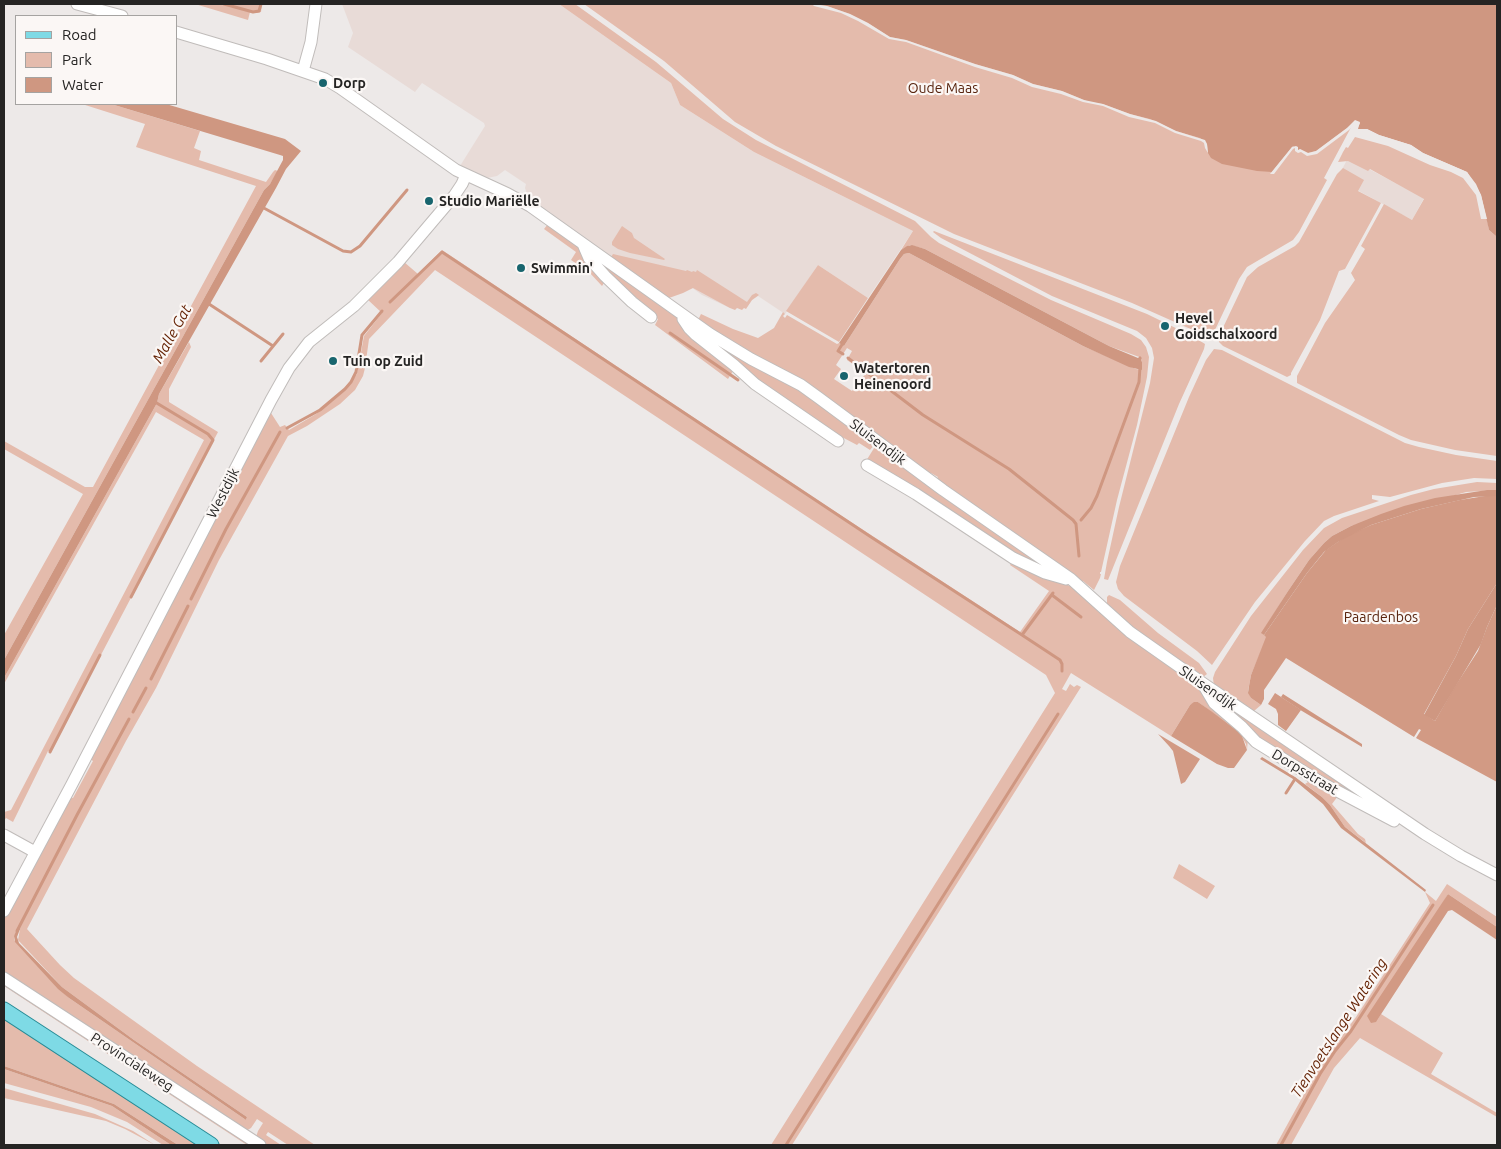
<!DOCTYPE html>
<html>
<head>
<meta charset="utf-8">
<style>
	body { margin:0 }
	#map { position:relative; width:1501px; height:1149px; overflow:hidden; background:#ede9e8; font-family:Ubuntu,sans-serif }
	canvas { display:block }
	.frame { position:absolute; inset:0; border:5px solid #252423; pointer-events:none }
	.legend { position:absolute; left:15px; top:15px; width:162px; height:90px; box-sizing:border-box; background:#fbf7f5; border:1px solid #a5a3a1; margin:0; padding:6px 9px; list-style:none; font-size:15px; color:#252423 }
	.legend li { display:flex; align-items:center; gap:10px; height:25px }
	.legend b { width:25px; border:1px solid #a5a3a1 }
</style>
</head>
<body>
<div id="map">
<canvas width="1501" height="1149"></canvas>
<div class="frame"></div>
<ul class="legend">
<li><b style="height:6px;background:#7edae5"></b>Road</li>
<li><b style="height:14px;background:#e4bbac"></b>Park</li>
<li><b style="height:14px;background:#cf9781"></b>Water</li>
</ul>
</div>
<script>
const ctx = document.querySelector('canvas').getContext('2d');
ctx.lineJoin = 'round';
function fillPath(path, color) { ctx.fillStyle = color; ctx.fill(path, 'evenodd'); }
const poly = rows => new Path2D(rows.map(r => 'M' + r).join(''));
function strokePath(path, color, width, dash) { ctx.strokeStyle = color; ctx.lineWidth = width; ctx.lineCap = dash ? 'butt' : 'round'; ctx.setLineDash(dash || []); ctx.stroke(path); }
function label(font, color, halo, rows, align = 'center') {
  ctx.font = font + ' Ubuntu,sans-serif'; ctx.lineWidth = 4.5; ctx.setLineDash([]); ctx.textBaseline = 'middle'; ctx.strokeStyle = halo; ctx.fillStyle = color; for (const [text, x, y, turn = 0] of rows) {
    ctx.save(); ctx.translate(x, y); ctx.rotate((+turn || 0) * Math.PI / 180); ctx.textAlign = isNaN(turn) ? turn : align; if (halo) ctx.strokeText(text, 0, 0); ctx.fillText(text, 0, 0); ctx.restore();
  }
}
fillPath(poly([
	[342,4,559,4,671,83,680,105,754,152,913,231,868,298,818,265,785,314,758,296,752,300,747,307,730,308,702,295,691,287,666,296,528,197,525,188,526,184,505,170,497,176,487,178,460,166,485,126,484,123,422,83,415,92,348,47,353,33],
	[1348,158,1424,198,1412,220,1337,179]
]), '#e8dbd7');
fillPath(poly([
	[195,4,262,4,261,12,257,13,250,12,248,20],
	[559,4,575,4,656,62,723,119,756,140,915,221,931,237,939,243,1051,300,1131,334,1141,340,1146,347,1149,357,1147,377,1137,425,1117,500,1101,572,1100,572,1100,574,1101,574,1100,578,1094,590,1083,581,1081,582,936,480,938,477,931,473,929,475,765,362,698,320,701,314,733,329,758,338,774,328,783,312,785,314,783,316,785,318,787,315,837,344,839,343,844,346,900,259,904,254,909,253,1083,346,1136,369,1142,370,1142,362,1141,360,1142,358,1109,346,925,249,910,245,901,250,913,231,754,152,680,105,671,83],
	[847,348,852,351,847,360,866,373,852,391,834,379,841,369,836,365],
	[584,4,953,4,1356,118,1324,178,1327,180,1299,232,1293,240,1247,267,1239,279,1214,332,1210,335,1204,335,1132,303,954,234,776,146,735,122,664,61],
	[82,104,111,104,200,131,194,148,201,151,199,160,266,182,273,172,275,170,278,171,270,184,264,190,259,199,4,660,4,635,83,494,4,449,4,441,85,487,93,487,256,186,136,147,145,124],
	[1355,137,1388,146,1430,165,1451,172,1463,178,1476,195,1481,219,1487,219,1489,230,1497,237,1497,456,1455,450,1411,440,1399,435,1297,383,1297,376,1325,323,1355,280,1351,273,1365,249,1361,246,1384,204,1412,220,1424,199,1370,169,1368,171,1348,161,1338,162,1343,152,1346,147,1348,148],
	[1343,168,1364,180,1358,191,1381,203,1345,269,1339,271,1320,320,1291,373,1291,375,1287,377,1223,346,1219,342,1219,336,1247,277,1258,267,1295,246,1299,242,1337,174],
	[548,224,578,247,606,280,602,286,589,272,571,260,576,252,544,229],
	[622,226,632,233,634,238,665,259,664,260,630,253,618,249,612,245,612,242],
	[934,231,1147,314,1194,337,1205,344,1204,349,1179,404,1108,580,1104,579,1107,562,1119,507,1150,383,1154,358,1152,348,1146,338,1137,331,1052,296,941,238,933,232],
	[442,250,828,507,1020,632,1049,591,1010,565,1012,562,1041,577,1074,587,1183,676,1193,686,1200,690,1248,738,1247,750,1246,744,1239,732,1198,702,1190,705,1171,736,1071,673,1062,689,1066,691,1070,684,1074,687,1077,685,1081,687,792,1145,771,1145,1055,693,1046,675,435,270,369,339,365,368,363,376,355,390,340,404,307,426,288,436,219,560,156,688,126,741,27,929,60,965,74,978,197,1066,315,1145,288,1145,268,1132,266,1135,281,1145,268,1145,256,1137,258,1131,263,1123,257,1119,251,1128,246,1131,4,973,4,918,69,797,73,798,93,761,89,758,268,414,271,413,280,427,285,425,289,430,316,414,345,390,357,374,364,336,382,313,367,299,404,262,418,274],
	[20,929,18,940,62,987,134,1040,247,1117,246,1120,69,998,14,940,14,936],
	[589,254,675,315,733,371,728,379,655,325,658,319,642,309],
	[613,254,686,271,687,270,692,272,693,271,696,272,697,270,747,302,752,295,756,293,759,295,752,300,746,309,744,308,742,310,737,308,735,310,730,308,693,288,683,293,669,298,610,259],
	[818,265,868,298,839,342,786,311],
	[701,337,718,343,806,393,875,444,870,450,859,443,857,445,823,427],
	[189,342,191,347,169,389,169,402,218,432,50,752,48,751,13,822,6,818,4,821,4,812,11,810,204,440,156,412,4,684,4,678,157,403,159,394],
	[1214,349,1222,350,1405,443,1419,447,1456,455,1497,461,1497,479,1474,478,1442,483,1390,497,1372,495,1372,499,1379,501,1334,516,1324,521,1305,541,1255,602,1212,665,1197,651,1124,596,1118,589,1116,582,1120,566,1189,397,1206,360],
	[876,445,1056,573,1028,563,866,461],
	[1477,482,1497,483,1497,490,1466,492,1351,526,1332,536,1324,543,1309,560,1288,591,1262,633,1267,637,1251,675,1248,691,1251,698,1261,705,1254,711,1214,687,1213,678,1215,672,1251,616,1303,550,1324,528,1342,518,1411,495,1434,489],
	[1109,595,1120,600,1158,633,1199,663,1207,674,1203,677,1140,635,1107,604,1107,597],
	[1217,699,1392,815,1262,744],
	[1308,782,1313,783,1321,789,1338,796,1332,804,1358,834,1365,839,1366,843,1345,827,1330,805,1322,797,1305,784],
	[1179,864,1215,886,1207,899,1173,878],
	[1447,884,1497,917,1497,927,1448,894,1376,1022,1381,1014,1443,1053,1431,1074,1497,1113,1497,1117,1360,1038,1334,1068,1291,1145,1276,1145,1319,1067,1356,1017,1430,903,1425,892,1436,901],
	[4,983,251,1145,247,1145,36,1007,4,986],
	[4,1016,201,1145,178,1145,114,1104,4,1066],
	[4,1069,112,1106,171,1145,163,1145,127,1122,91,1107,4,1083],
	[4,1088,95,1114,133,1131,155,1145,125,1129,106,1121,4,1098]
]), '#e4bbac');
fillPath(poly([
	[1485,496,1497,496,1497,583,1468,629,1456,656,1424,714,1435,721,1454,688,1478,651,1487,627,1497,605,1497,782,1416,738,1421,730,1419,729,1414,737,1286,658,1264,690,1264,699,1261,705,1251,698,1248,693,1249,686,1251,675,1266,637,1264,635,1307,573,1326,550,1345,537,1371,525,1421,509,1460,500],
	[1275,693,1301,710,1286,731,1278,725,1278,714,1276,709,1268,704],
	[1194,702,1198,702,1211,711,1239,732,1242,736,1247,750,1234,768,1228,768,1217,764,1171,736,1190,705],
	[1158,734,1200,759,1185,782,1181,784,1173,751,1169,746],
	[1448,894,1497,927,1497,940,1452,910,1448,911,1376,1022,1371,1023,1367,1016]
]), '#d29a84');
fillPath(poly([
	[815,4,1497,4,1497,237,1489,230,1481,195,1467,172,1423,153,1411,145,1379,135,1367,129,1357,129,1360,123,1356,121,1347,128,1316,151,1308,153,1300,149,1299,151,1293,146,1292,147,1272,172,1257,171,1222,164,1211,158,1208,153,1207,144,1200,138,1176,131,1150,119,1130,114,1103,104,1089,102,1062,91,1033,84,1013,75,975,64,906,40,890,37,868,23,850,14,827,6],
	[111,104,166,104,285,139,301,151,286,169,276,188,159,394,157,403,4,678,4,660,259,199,264,190,270,184,283,160,283,156,280,155],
	[912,245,925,249,1109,346,1138,358,1140,356,1142,358,1141,360,1142,362,1142,370,1129,367,1083,346,909,253,904,254,900,259,844,346,839,343,901,250,907,246],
	[1487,490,1497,490,1497,496,1474,497,1421,509,1371,525,1338,542,1324,552,1307,573,1264,635,1261,633,1288,591,1309,560,1324,543,1332,536,1351,526,1381,514,1404,506,1435,498],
	[1497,583,1497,605,1487,627,1481,644,1435,721,1424,715,1456,656,1468,629],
	[1283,694,1362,744,1362,747,1302,711,1281,697],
	[1262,757,1295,777,1322,797,1330,805,1345,827,1426,890,1425,892,1341,828,1323,804,1293,779,1260,759],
	[18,927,20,929,17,937,19,943,62,987,134,1040,247,1117,246,1120,69,998,58,989,15,942,14,936],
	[4,1066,114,1104,178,1145,171,1145,112,1106,4,1069]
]), '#cf9781');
fillPath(poly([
	[812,4,827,6,850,14,868,23,890,37,906,40,975,64,1013,75,1033,84,1062,91,1084,100,1103,104,1130,114,1156,121,1176,131,1205,140,1207,144,1208,153,1205,148,1204,143,1201,141,1175,133,1155,123,1129,117,1103,106,1083,102,1061,94,1032,87,1012,78,975,67,906,42,889,39,858,21,841,13,814,6],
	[1355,120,1360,122,1358,129,1367,129,1379,135,1411,145,1423,153,1467,172,1476,184,1481,195,1487,219,1484,219,1482,204,1476,190,1465,174,1422,155,1410,147,1379,137,1366,132,1356,131,1355,129,1356,123,1349,130,1317,154,1307,156,1301,152,1298,153,1295,151,1295,148,1293,149,1274,174,1270,174,1292,147,1296,146,1298,147,1298,150,1300,149,1308,153,1316,151,1347,128]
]), '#ede9e8');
strokePath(poly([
	[224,4,253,12,259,11,261,4],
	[262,207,343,251,351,252,360,246,407,190],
	[390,302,442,252,871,537,1022,635],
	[209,304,273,346],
	[670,333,738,380],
	[843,354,838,351,843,343],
	[848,358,923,415,1009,469,1073,520,1076,524,1079,556],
	[261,361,283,334],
	[287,428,320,410,345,389,351,382,356,372,362,335,382,311],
	[1081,520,1091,508,1097,496,1139,382,1140,367],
	[1053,593,1022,635,1060,660,1062,664,1062,671],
	[1052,595,1081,617],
	[131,597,213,440,208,434,155,402],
	[191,599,226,529,280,432],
	[151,679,188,606],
	[133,712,146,688],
	[50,752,100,655],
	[1286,793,1295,779],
	[17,931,77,815,129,719],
	[786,1145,1058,714],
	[1281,1145,1320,1074,1335,1051,1351,1031,1433,905]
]), '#cf9781', 3);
const minor = poly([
	[77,4,122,16],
	[176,32,267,59,325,79,340,88,456,170,508,194,530,206,710,334,751,359,801,385,819,398,943,490,1071,579,1130,632,1204,684,1425,834,1461,856,1497,875],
	[303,71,311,42,316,4],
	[583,244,589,258,605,276,632,302,651,317],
	[683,319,689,328,696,335,734,365,755,384,838,441],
	[867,465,916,494,1013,558,1045,573,1066,579],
	[1204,686,1214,703,1242,727,1256,742,1322,783,1394,821],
	[4,835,35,852],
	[4,911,72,784,271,400,289,368,309,342,354,306,398,262,454,196,462,184,466,175],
	[4,978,260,1145]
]);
const major = poly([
	[4,1010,211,1145]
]);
strokePath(minor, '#c0bcba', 13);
strokePath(major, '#278b96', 17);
strokePath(minor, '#fff', 11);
strokePath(major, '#7edae5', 15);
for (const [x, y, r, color] of [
	[323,83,5,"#18656e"],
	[429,201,5,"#18656e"],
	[521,268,5,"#18656e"],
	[1165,326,5,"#18656e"],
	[333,361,5,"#18656e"],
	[844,376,5,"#18656e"]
]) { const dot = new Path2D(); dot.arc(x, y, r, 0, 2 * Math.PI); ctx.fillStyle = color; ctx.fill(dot); strokePath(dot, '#fbf7f5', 2); }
label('bold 14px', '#252423', '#fbf7f5', [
	["Dorp",333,83],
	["Studio Mariëlle",439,201],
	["Swimmin'",531,268],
	["Hevel",1175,318],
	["Goidschalxoord",1175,334],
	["Tuin op Zuid",343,361],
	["Watertoren",854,368],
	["Heinenoord",854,384]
], 'left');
label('14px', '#58240e', '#fbf7f5', [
	["Oude Maas",943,88],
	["Paardenbos",1381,617]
]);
label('14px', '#252423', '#fbf7f5', [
	["Sluisendijk",878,442,37],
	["Westdijk",223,493,-63],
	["Sluisendijk",1208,688,35],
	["Dorpsstraat",1305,772,31],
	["Provincialeweg",132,1062,33]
]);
label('italic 15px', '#621f00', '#fbf7f5', [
	["Malle Gat",172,334,-61],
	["Tienvoetslange Watering",1339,1028,-57]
]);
</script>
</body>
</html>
